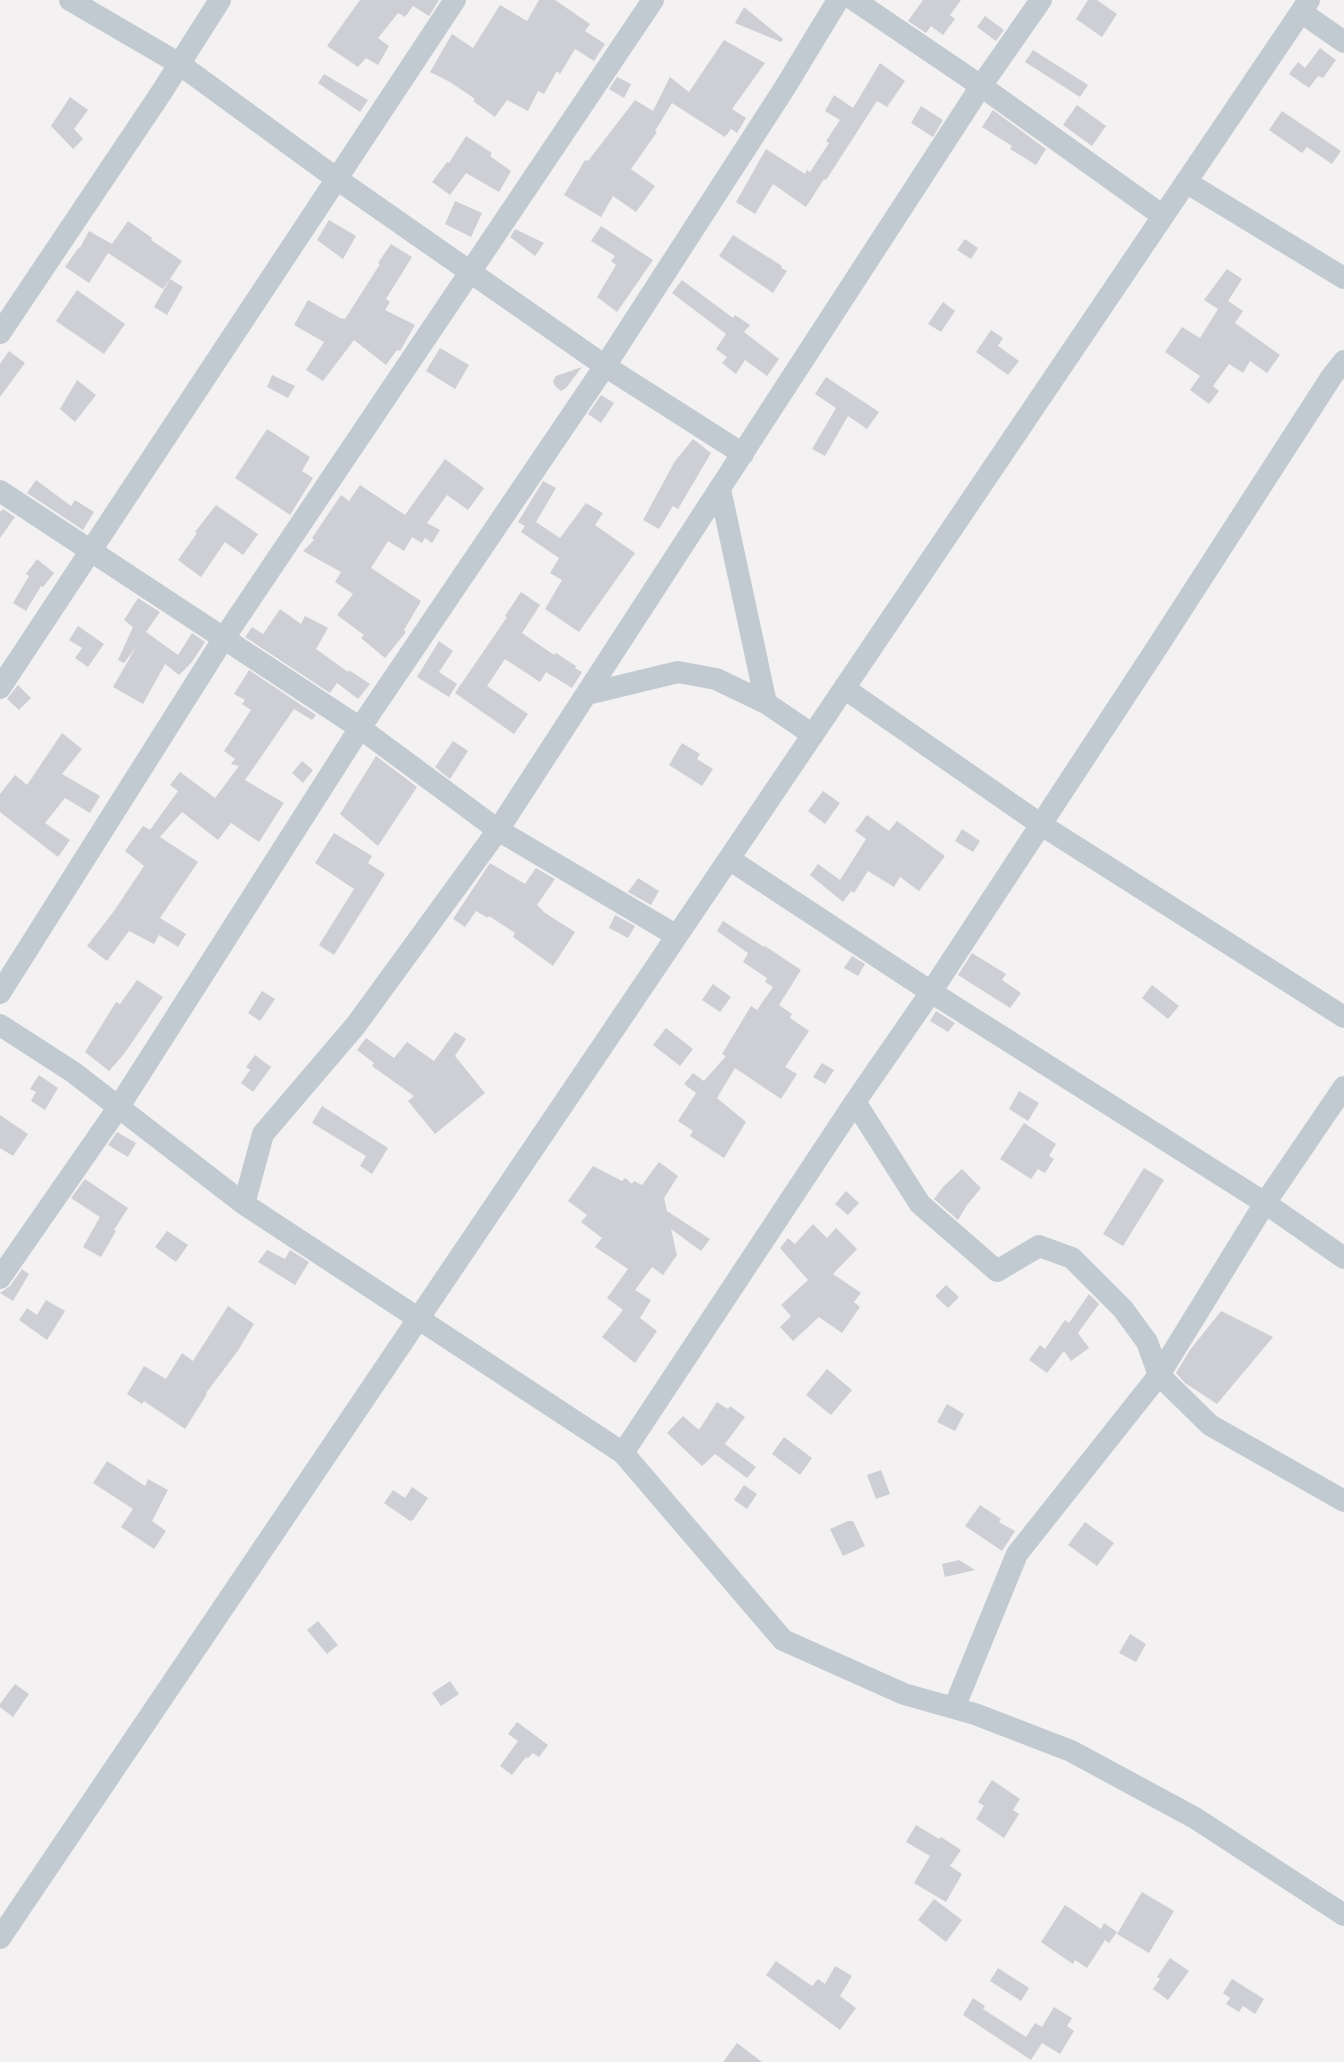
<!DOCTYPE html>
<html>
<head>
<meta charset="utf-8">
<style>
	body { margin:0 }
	canvas { display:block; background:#f3f1f1 }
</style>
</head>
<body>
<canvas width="1344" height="2062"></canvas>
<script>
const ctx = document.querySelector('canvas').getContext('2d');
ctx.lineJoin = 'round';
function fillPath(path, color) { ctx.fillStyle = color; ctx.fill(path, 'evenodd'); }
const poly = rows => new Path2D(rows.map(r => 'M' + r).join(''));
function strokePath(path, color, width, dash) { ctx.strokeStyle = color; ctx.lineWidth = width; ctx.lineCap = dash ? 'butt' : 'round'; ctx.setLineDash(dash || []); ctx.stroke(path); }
fillPath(poly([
	[360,0,439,0,429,16,413,6,405,17,398,13,378,38,389,46,378,65,366,58,358,67,327,46],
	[539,0,555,0,590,24,585,31,605,44,594,61,575,49,560,74,557,71,544,94,538,91,528,111,507,100,495,117,473,101,475,99,450,82,430,72,452,34,473,48,500,5,527,21],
	[923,0,961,0,950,15,955,19,943,35,931,26,926,33,908,21],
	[1088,0,1097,0,1117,14,1102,37,1076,19],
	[744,7,783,39,781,42,735,23],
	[985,16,1004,30,996,41,977,27],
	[724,40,765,63,732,109,746,118,737,133,731,129,725,137,672,103,655,131,657,132,631,169,655,186,636,212,613,196,601,217,564,195,585,160,588,161,635,100,653,111,670,77,689,92],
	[1320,48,1336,60,1323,78,1318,76,1309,88,1289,74,1298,62,1305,68],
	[1033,50,1088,85,1080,97,1025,62],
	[880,63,905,81,887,107,877,101,826,180,824,179,806,207,773,184,755,214,736,202,766,149,805,174,807,170,810,172,829,143,826,141,840,120,825,111,834,95,853,108],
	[324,74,368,100,360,112,318,83],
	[617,77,631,84,624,98,609,89],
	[70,97,88,110,74,129,83,139,73,149,51,126],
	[1077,105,1106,126,1092,146,1063,125],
	[921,106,943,120,933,137,911,123],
	[993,110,1046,149,1036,165,1010,149,1012,146,982,127],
	[1282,111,1341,151,1332,164,1307,147,1302,153,1269,130],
	[466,136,492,153,490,156,511,171,499,192,466,173,450,195,432,182,447,162,449,163],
	[455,201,482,213,471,237,445,224],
	[329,220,356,236,343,259,317,240],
	[128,221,152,238,151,240,182,261,163,289,108,253,89,283,65,267,79,247,80,248,89,231,112,244],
	[601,226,653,260,617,312,597,297,616,265,611,261,615,256,591,241],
	[515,229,544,243,535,256,510,237],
	[733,235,782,266,781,268,787,271,773,293,719,256],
	[965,239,978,248,971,259,957,250],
	[391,244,412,257,386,299,390,302,385,310,415,325,400,351,397,350,386,365,354,340,323,381,306,370,324,342,294,325,308,300,342,319,343,318,345,319,380,264,378,263],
	[1227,269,1242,279,1228,301,1243,311,1235,323,1280,355,1267,373,1250,361,1243,373,1229,364,1213,386,1219,391,1209,404,1190,390,1200,376,1165,352,1182,327,1200,338,1218,309,1204,300],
	[170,279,183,287,167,315,154,307],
	[682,280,733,318,735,315,750,325,744,332,779,359,767,376,745,360,736,374,722,363,727,357,716,349,726,334,672,293],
	[77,290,125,324,104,354,56,321],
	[943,302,955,311,941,332,928,324],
	[991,330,1003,338,998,346,1019,361,1008,375,976,352],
	[440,348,469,365,455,389,426,371],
	[9,351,25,363,0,397,0,364],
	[582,367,566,388,561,391,555,386,553,381,556,376],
	[272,375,295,386,288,398,267,387],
	[826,377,879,412,867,429,848,416,825,456,812,449,836,408,815,394],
	[77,380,96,395,75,422,60,409],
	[601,395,614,403,601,423,588,414],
	[267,429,310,457,302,471,313,478,290,515,235,478],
	[693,439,711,453,678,509,673,506,659,529,643,520,675,461],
	[445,459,484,488,468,510,447,495,427,523,440,530,432,543,425,538,422,543,412,537,404,551,388,541,371,568,421,601,404,630,406,632,385,658,361,638,364,635,337,615,353,594,335,582,341,572,303,551,314,540,312,538,341,495,349,501,360,485,405,515],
	[36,480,71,506,75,500,94,512,83,530,27,493],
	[543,481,556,488,536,522,560,538,586,503,603,513,595,525,635,553,579,632,545,609,562,580,550,573,559,558,521,532,525,526,518,522],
	[216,505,258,534,243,555,225,542,201,577,178,560,197,533,195,532],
	[3,509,15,517,0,538,0,512],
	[37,559,54,573,43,587,41,586,26,611,13,603,29,576,26,574],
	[521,592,540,605,522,633,554,655,556,653,576,666,575,668,582,672,572,688,546,672,540,682,505,659,487,686,528,714,514,734,455,693,507,617,505,616],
	[138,598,160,612,146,632,178,655,192,633,205,642,192,662,179,675,165,664,143,704,113,687,136,647,124,663,118,660,133,627,124,620],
	[280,609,301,624,305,616,328,628,316,649,348,672,349,670,370,684,358,699,337,683,330,693,245,637,252,627,263,634],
	[78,626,104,644,88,667,75,658,82,648,69,640],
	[439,641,453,651,439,672,457,684,449,697,417,677],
	[249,670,316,715,312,720,294,709,245,780,284,803,259,842,231,823,218,840,182,812,160,837,198,862,160,918,186,934,178,947,159,935,154,944,129,931,107,961,87,946,114,911,144,866,125,851,143,826,150,830,178,791,170,785,180,772,215,798,239,766,231,764,235,759,224,751,251,710,242,704,245,700,234,694],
	[18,685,31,698,19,710,7,699],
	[62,733,82,749,62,774,100,796,90,813,65,798,45,823,70,840,58,857,0,812,0,794,15,775,27,785],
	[453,741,468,751,450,779,435,767],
	[682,743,700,754,697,759,713,769,702,786,669,765],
	[376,756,417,787,378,846,340,814],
	[302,761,313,770,303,783,292,773],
	[823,791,840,803,825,824,808,811],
	[867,815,889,831,897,821,945,856,919,891,900,877,894,887,868,871,854,893,851,891,843,902,810,875,818,864,840,880,866,839,855,831],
	[962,829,980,841,973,852,955,841],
	[334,833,372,856,368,863,385,874,334,955,319,945,354,889,315,863],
	[490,863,525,884,536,868,555,879,537,905,545,913,575,932,553,966,513,937,515,933,489,916,488,918,476,911,465,927,453,919],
	[638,878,659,891,651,905,628,892],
	[615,915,635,926,628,938,609,928],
	[723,921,764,947,765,946,801,970,779,1005,792,1014,790,1018,809,1031,785,1067,797,1074,781,1099,735,1068,717,1098,746,1122,724,1158,690,1136,693,1131,678,1121,696,1093,684,1084,693,1073,704,1081,726,1056,722,1054,751,1006,757,1010,773,987,765,982,767,978,743,962,748,953,717,931],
	[972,953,1006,974,1002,980,1021,993,1010,1008,958,975],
	[852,956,865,964,858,976,844,968],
	[137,980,163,997,124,1054,109,1071,85,1052,116,1002,120,1004],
	[713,984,731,997,720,1012,702,1000],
	[1152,985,1179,1006,1168,1019,1142,998],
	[262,991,275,999,260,1021,248,1013],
	[936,1011,955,1023,948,1032,930,1021],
	[666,1028,693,1049,680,1066,653,1045],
	[455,1032,466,1039,455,1056,485,1093,435,1134,408,1101,414,1096,372,1066,374,1063,357,1050,366,1038,394,1058,407,1042,434,1061],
	[255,1055,271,1067,253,1092,241,1083,250,1070,246,1067],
	[822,1063,834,1070,825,1084,813,1077],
	[39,1075,58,1088,45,1110,31,1101,36,1092,30,1089],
	[1019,1091,1039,1103,1028,1121,1009,1109],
	[322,1106,388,1148,372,1174,360,1166,366,1156,312,1123],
	[0,1115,28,1134,13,1156,0,1148],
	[1024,1123,1056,1144,1049,1156,1054,1159,1045,1173,1038,1169,1031,1179,1000,1159],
	[117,1132,136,1143,128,1157,108,1145],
	[659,1162,678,1176,664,1198,667,1211,710,1239,701,1251,671,1229,677,1255,663,1275,652,1267,635,1290,651,1300,640,1318,657,1331,635,1363,602,1337,623,1310,607,1298,628,1269,595,1247,602,1238,581,1222,587,1215,568,1201,593,1166,622,1181,625,1178,632,1184,634,1181,642,1185],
	[1144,1168,1164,1180,1123,1246,1103,1234],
	[962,1169,981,1188,967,1205,958,1220,934,1199,943,1187],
	[85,1179,128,1208,114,1230,116,1231,101,1257,83,1247,100,1217,71,1198],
	[846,1191,859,1203,848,1215,835,1204],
	[813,1224,827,1238,836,1228,857,1249,833,1274,861,1293,854,1302,860,1307,842,1333,819,1317,793,1341,780,1327,791,1316,781,1305,808,1280,780,1248,788,1238,795,1244],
	[167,1231,188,1245,176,1262,155,1247],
	[267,1250,285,1259,290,1250,309,1262,295,1285,258,1262],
	[22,1269,29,1274,13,1301,0,1293,10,1286],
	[946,1285,959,1297,948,1308,935,1296],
	[1089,1294,1099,1304,1078,1333,1089,1348,1071,1361,1064,1351,1047,1373,1029,1360,1040,1345,1045,1349,1065,1320,1069,1323],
	[46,1300,65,1311,47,1340,19,1320,27,1308,37,1315],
	[228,1306,254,1324,237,1352,206,1393,207,1394,185,1429,144,1401,142,1404,127,1394,144,1366,166,1379,182,1353,193,1361],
	[1221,1311,1273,1337,1217,1404,1185,1383,1176,1373,1190,1350],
	[827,1369,852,1390,831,1415,806,1395],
	[717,1402,728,1409,730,1406,745,1417,725,1444,756,1467,747,1478,715,1454,702,1466,667,1433,683,1416,699,1430],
	[947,1404,964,1414,955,1431,937,1422],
	[784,1437,812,1458,800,1475,772,1454],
	[107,1461,145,1486,148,1479,168,1490,152,1521,166,1531,154,1549,121,1527,133,1509,93,1483],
	[881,1470,890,1494,876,1499,867,1475],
	[744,1485,757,1494,747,1509,734,1500],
	[412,1487,428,1498,413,1520,410,1521,384,1503,393,1490,405,1498],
	[980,1505,1001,1519,999,1522,1015,1531,1002,1551,965,1526],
	[848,1521,853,1521,865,1546,843,1556,830,1529],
	[1085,1522,1114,1543,1097,1566,1068,1545],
	[959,1560,975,1570,945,1577,942,1564],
	[318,1621,338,1645,327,1654,307,1630],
	[1130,1634,1146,1644,1136,1662,1119,1653],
	[450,1681,459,1694,441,1706,432,1693],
	[15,1684,29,1694,13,1717,0,1707,0,1704],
	[517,1722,548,1745,539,1757,533,1753,528,1758,526,1757,512,1775,500,1766,518,1741,508,1734],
	[992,1780,1020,1799,1013,1810,1019,1814,1004,1838,976,1819,984,1806,978,1802],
	[916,1825,939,1839,941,1837,961,1850,950,1866,962,1874,946,1902,914,1883,930,1856,906,1842],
	[1142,1892,1174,1911,1149,1953,1117,1934],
	[934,1899,962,1920,946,1942,918,1920],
	[1065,1905,1101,1929,1104,1923,1117,1932,1109,1943,1105,1940,1087,1968,1075,1960,1073,1964,1041,1942],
	[1170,1958,1189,1971,1168,2000,1153,1989,1160,1979,1157,1977],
	[776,1961,812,1986,818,1979,825,1984,835,1966,852,1976,840,1996,856,2008,840,2030,766,1975],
	[998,1968,1029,1988,1021,2001,990,1981],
	[1232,1979,1264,1999,1255,2014,1243,2006,1239,2012,1226,2004,1230,1998,1223,1993],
	[973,1998,985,2006,983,2009,1026,2037,1035,2023,1042,2027,1054,2007,1072,2018,1067,2026,1074,2031,1060,2054,1042,2043,1031,2060,963,2015],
	[737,2043,762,2062,723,2062]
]), '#cecfd4');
strokePath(poly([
	[70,0,178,63,337,179,605,366,743,454],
	[854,0,981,86,1163,216],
	[1301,12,1344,42],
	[1186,182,1344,278],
	[0,333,161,93,220,0],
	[720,489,766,703],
	[0,491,360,728,498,830,677,936],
	[0,688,455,0],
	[844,688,1040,824,1344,1017],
	[587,694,678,672,716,679,766,703,813,735],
	[729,859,931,992,1265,1203,1344,1258],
	[0,993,224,638,653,0],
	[0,1025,73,1072,244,1204,623,1453,783,1640,904,1694,975,1714,1071,1751,1195,1818,1344,1915],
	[855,1102,920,1204,997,1271,1039,1246,1072,1258,1123,1309,1147,1342,1159,1375,1210,1425,1344,1501],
	[244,1204,263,1134,356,1025,498,830,981,86,1041,0],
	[0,1278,118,1108,360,728,605,366,784,89,838,0],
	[623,1453,855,1102,931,992,1156,649,1332,376,1344,361],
	[954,1708,1017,1554,1159,1375,1265,1203,1344,1087],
	[0,1938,1309,0]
]), '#c2cad1', 22);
</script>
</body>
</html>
